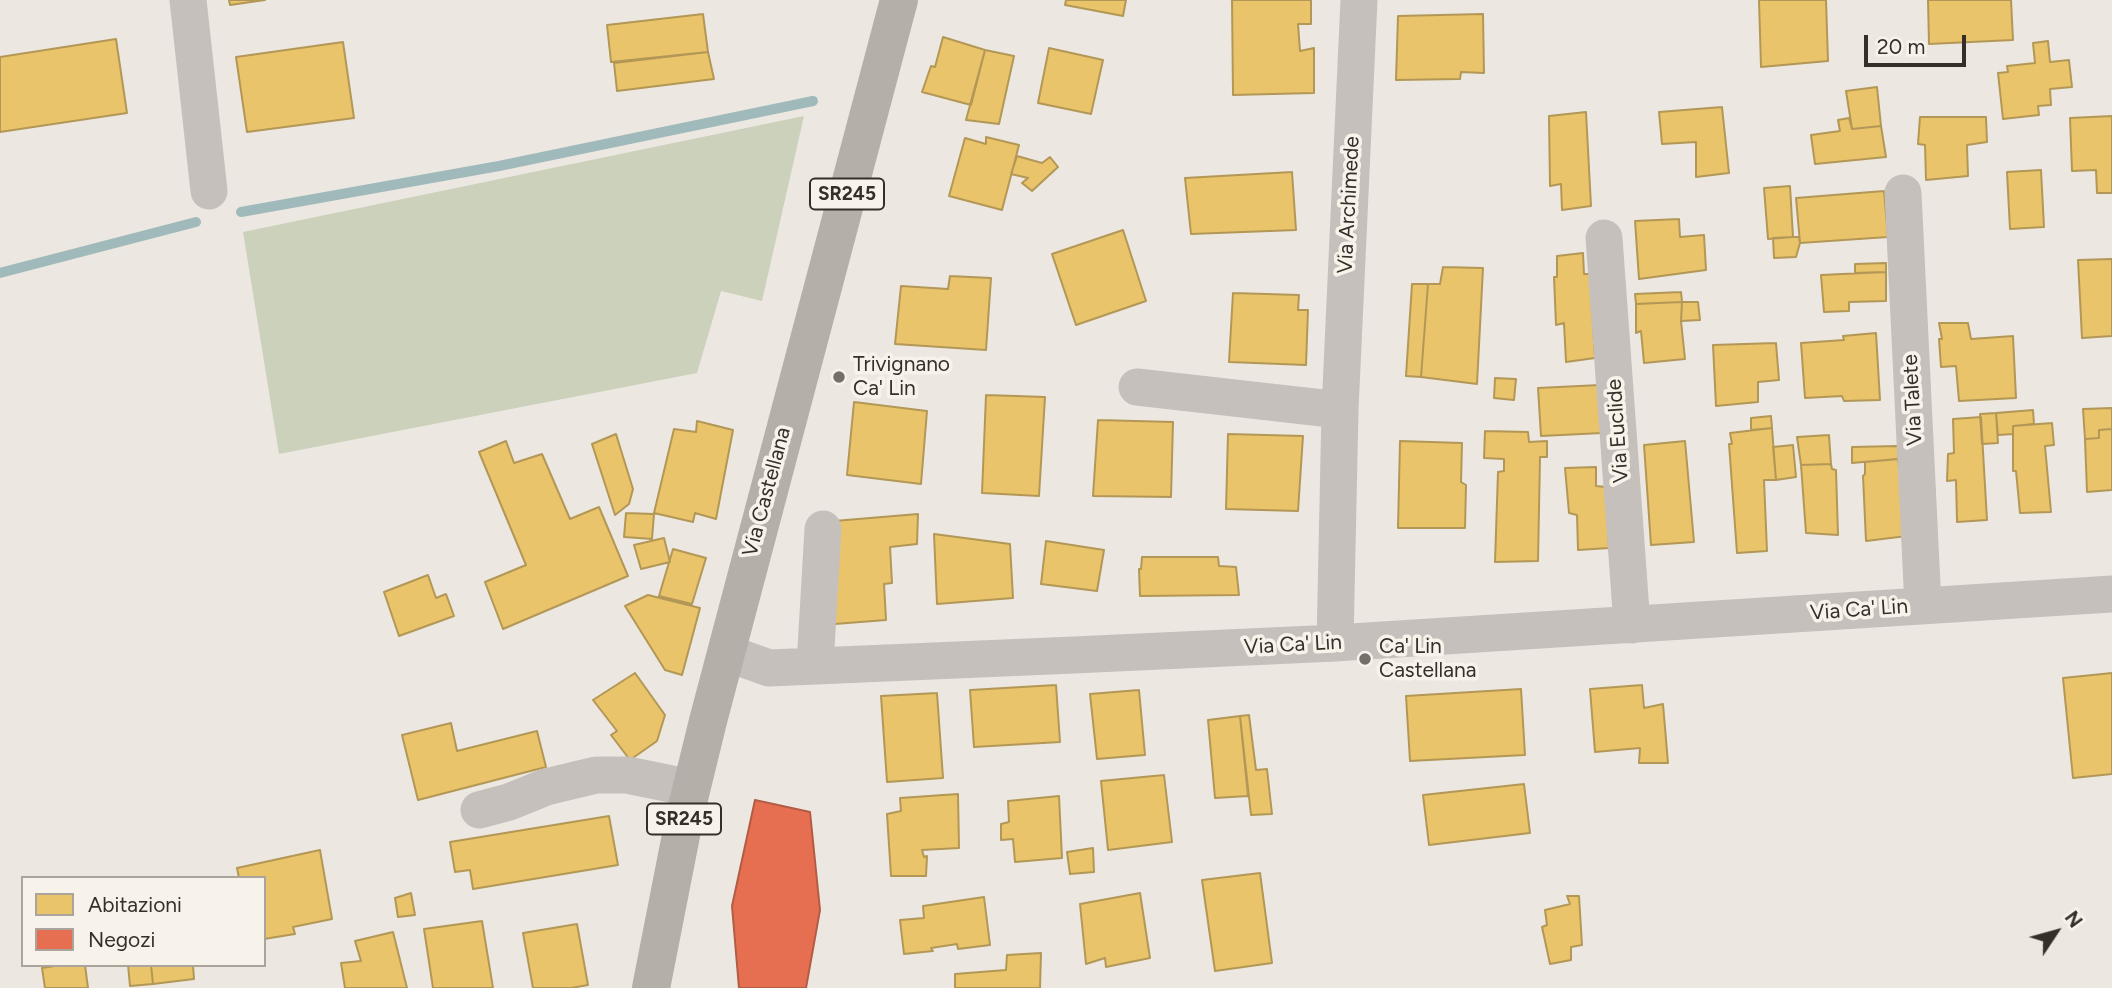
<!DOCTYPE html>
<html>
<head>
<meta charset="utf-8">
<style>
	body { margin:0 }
	#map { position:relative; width:2112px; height:988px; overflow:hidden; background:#ece8e1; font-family:Figtree,sans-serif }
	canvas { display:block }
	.legend { position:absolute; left:21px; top:876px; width:245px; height:91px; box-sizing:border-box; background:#f8f3ea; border:2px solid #aaa49d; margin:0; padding:9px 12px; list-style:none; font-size:21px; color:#362e29 }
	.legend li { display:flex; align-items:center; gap:14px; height:35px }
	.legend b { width:35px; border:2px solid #aaa49d }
	.north { position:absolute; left:2021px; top:897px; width:70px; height:70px; -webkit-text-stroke:5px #f8f3ea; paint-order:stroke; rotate:54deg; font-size:19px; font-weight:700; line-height:28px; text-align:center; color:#362e29 }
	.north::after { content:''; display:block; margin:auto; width:24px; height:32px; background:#362e29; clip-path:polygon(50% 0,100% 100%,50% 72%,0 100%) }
	.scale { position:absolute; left:1864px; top:35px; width:102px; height:32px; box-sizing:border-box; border:4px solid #362e29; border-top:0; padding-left:9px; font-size:21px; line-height:24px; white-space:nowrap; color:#362e29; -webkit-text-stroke:5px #f8f3ea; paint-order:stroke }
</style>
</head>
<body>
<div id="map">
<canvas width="2112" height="988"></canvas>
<ul class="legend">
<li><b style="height:19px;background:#e9c46a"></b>Abitazioni</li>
<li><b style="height:19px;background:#e76f51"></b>Negozi</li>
</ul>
<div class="north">N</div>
<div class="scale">20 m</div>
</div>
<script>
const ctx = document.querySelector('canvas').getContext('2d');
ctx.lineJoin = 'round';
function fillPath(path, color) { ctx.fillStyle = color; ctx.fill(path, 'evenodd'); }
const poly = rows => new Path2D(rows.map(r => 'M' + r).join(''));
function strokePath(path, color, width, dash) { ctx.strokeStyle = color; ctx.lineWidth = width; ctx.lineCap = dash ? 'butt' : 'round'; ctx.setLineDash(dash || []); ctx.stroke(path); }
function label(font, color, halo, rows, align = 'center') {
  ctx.font = font + ' Figtree,sans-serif'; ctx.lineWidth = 7; ctx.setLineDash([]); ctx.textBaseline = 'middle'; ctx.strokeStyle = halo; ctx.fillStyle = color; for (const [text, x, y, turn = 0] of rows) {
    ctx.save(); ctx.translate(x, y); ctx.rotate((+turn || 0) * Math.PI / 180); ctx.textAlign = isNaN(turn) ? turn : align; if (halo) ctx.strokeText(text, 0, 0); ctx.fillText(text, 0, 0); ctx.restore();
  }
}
fillPath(poly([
	[804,116,762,301,721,291,697,373,279,454,243,232]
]), '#ccd1bc');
const homes = poly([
	[229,0,265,0,230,5,229,0],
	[1066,0,1126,0,1123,16,1065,5,1066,0],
	[1232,0,1311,0,1311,24,1298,24,1300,51,1314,48,1314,93,1233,95,1232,0],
	[1759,0,1826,0,1828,61,1761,67,1759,0],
	[1928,0,2011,0,2013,40,1929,44,1928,0],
	[703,14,708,52,611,62,607,25,703,14],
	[1483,14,1484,73,1461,72,1460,79,1396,80,1398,16,1483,14],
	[943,37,985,50,971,105,922,92,931,66,935,67,943,37],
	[116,39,127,113,0,132,0,57,116,39],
	[2048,41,2050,62,2069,60,2072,87,2050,89,2051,105,2038,106,2039,115,2003,119,1998,73,2008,72,2007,66,2035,63,2033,43,2048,41],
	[343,42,354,118,247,132,236,57,343,42],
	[1049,48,1103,60,1091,114,1038,103,1049,48],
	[985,50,1014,56,999,124,966,120,985,50],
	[708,52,714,79,617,91,614,63,708,52],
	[1877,87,1881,126,1852,129,1846,91,1877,87],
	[1722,107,1729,173,1696,177,1696,142,1662,144,1659,112,1722,107],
	[1586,112,1591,206,1562,210,1561,184,1550,186,1549,116,1586,112],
	[2112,116,2112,193,2097,193,2096,170,2072,171,2070,118,2112,116],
	[1920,117,1986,117,1987,142,1967,145,1968,176,1926,180,1925,145,1918,144,1920,117],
	[1849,118,1852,129,1881,126,1886,157,1815,164,1811,135,1840,131,1838,120,1849,118],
	[986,137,1019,145,1002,210,949,196,965,138,986,144,986,137],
	[1017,156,1042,163,1050,157,1058,167,1032,191,1022,183,1028,178,1011,174,1017,156],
	[2041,170,2044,227,2010,229,2007,172,2041,170],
	[1292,172,1296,230,1191,234,1185,178,1292,172],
	[1790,186,1793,237,1768,239,1764,188,1790,186],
	[1884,191,1888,237,1800,243,1796,198,1884,191],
	[1679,219,1680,237,1704,235,1706,270,1639,279,1635,221,1679,219],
	[1123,230,1146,301,1076,325,1052,254,1123,230],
	[1793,237,1799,237,1800,243,1796,257,1774,258,1773,238,1793,237],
	[1583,253,1584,274,1590,274,1595,358,1566,362,1564,323,1556,325,1554,277,1557,277,1557,256,1583,253],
	[2112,259,2112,336,2082,338,2078,260,2112,259],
	[1886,263,1886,272,1855,273,1855,264,1886,263],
	[1443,267,1483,268,1477,384,1421,377,1428,284,1440,284,1443,267],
	[1886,272,1886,301,1849,302,1849,311,1824,312,1821,275,1886,272],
	[950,276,991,278,986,350,895,344,901,286,948,289,950,276],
	[1412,284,1428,284,1421,377,1406,376,1412,284],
	[1681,292,1682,302,1636,304,1635,294,1681,292],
	[1233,293,1299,295,1298,310,1308,310,1306,365,1229,362,1233,293],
	[1682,302,1698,302,1700,320,1681,321,1682,302],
	[1682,302,1681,321,1685,359,1644,363,1641,331,1636,333,1636,304,1682,302],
	[1939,323,1968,323,1971,339,2013,336,2016,398,1959,401,1956,366,1941,367,1939,339,1942,339,1939,323],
	[1876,333,1880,400,1844,401,1842,396,1805,398,1801,343,1844,340,1843,336,1876,333],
	[1776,343,1779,380,1758,382,1758,402,1716,406,1713,345,1776,343],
	[1495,378,1516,379,1514,400,1494,398,1495,378],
	[1600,385,1602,433,1541,436,1538,388,1600,385],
	[986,395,1045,397,1039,496,982,493,986,395],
	[854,402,927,411,921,484,847,475,854,402],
	[2112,408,2112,429,2099,430,2099,438,2085,439,2083,409,2112,408],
	[2033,410,2034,424,2013,426,2013,434,1998,435,1996,413,2033,410],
	[1996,413,1998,443,1982,444,1980,414,1996,413],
	[1771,416,1772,428,1751,430,1751,418,1771,416],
	[1981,417,1987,520,1957,522,1956,480,1947,481,1948,454,1954,453,1953,419,1981,417],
	[1098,420,1173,422,1171,497,1093,496,1098,420],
	[697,421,733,430,716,519,695,513,693,522,654,513,674,429,696,432,697,421],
	[2052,423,2054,445,2045,446,2051,512,2020,513,2016,471,2013,471,2013,426,2052,423],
	[1772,428,1776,480,1764,480,1767,551,1737,553,1729,444,1732,444,1730,433,1772,428],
	[2112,429,2112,490,2087,492,2085,439,2099,438,2099,430,2112,429],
	[1485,431,1528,432,1529,442,1547,441,1547,457,1540,457,1538,561,1495,562,1498,472,1504,471,1504,459,1484,458,1485,431],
	[616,434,633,489,629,504,615,515,592,444,616,434],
	[1228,434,1303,436,1298,511,1226,509,1228,434],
	[1829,435,1831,464,1801,465,1797,437,1829,435],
	[506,441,514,463,542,454,570,519,599,507,628,576,503,629,485,582,526,565,479,452,506,441],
	[1400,441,1462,443,1461,482,1466,485,1465,528,1398,528,1400,441],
	[1685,441,1694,542,1651,545,1644,445,1685,441],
	[1793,445,1796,477,1776,480,1773,447,1793,445],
	[1898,446,1898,459,1852,463,1852,447,1898,446],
	[1898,459,1907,536,1866,541,1863,476,1865,474,1865,462,1898,459],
	[1831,464,1832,469,1836,470,1838,535,1806,533,1801,465,1831,464],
	[1596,467,1596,486,1606,487,1609,548,1578,550,1577,515,1569,513,1565,468,1596,467],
	[626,513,654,514,652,539,624,537,626,513],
	[918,514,917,544,890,547,892,583,884,584,886,620,835,624,834,521,918,514],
	[934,534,1010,544,1013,598,937,604,934,534],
	[664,538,670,562,641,569,634,545,664,538],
	[1046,541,1104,550,1097,591,1041,584,1046,541],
	[673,549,706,558,692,604,659,596,673,549],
	[1142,557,1218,557,1219,566,1236,567,1239,595,1140,596,1139,569,1141,569,1142,557],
	[428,575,436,598,446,594,454,616,399,636,384,592,428,575],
	[648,595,700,608,682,675,665,670,625,606,648,595],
	[635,673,665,715,657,741,630,760,611,735,617,731,593,700,635,673],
	[2112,673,2112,774,2073,778,2063,678,2112,673],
	[1056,685,1060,742,974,747,970,690,1056,685],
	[1642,685,1644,708,1663,704,1668,763,1639,763,1640,748,1595,752,1590,689,1642,685],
	[1521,689,1525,755,1410,761,1406,696,1521,689],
	[1139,690,1145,755,1097,759,1090,694,1139,690],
	[937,693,943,778,887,782,881,696,937,693],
	[1249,715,1256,770,1267,769,1272,814,1251,815,1240,716,1249,715],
	[1240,716,1248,796,1215,798,1208,720,1240,716],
	[451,723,457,751,537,731,546,767,418,800,402,735,451,723],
	[1164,775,1172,842,1108,850,1101,781,1164,775],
	[1524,784,1530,833,1429,845,1423,795,1524,784],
	[958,794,959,848,922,850,924,857,927,856,926,876,891,876,887,814,901,811,900,798,958,794],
	[1059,796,1062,858,1015,862,1013,839,1001,840,1001,824,1009,822,1008,801,1059,796],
	[609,816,618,865,473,889,470,870,455,872,450,842,609,816],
	[1093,848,1094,872,1070,874,1067,852,1093,848],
	[320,850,332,919,293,927,295,934,264,939,264,878,239,878,237,868,320,850],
	[1260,873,1272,963,1215,971,1202,880,1260,873],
	[411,893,415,915,398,917,395,898,411,893],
	[1140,893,1150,958,1106,967,1105,958,1086,964,1080,904,1140,893],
	[1567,896,1579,896,1582,945,1571,947,1571,960,1550,964,1542,927,1547,925,1545,910,1570,904,1567,896],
	[984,897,990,945,958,949,957,944,931,948,933,951,904,954,900,920,924,918,923,906,984,897],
	[482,921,493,988,433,988,424,929,482,921],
	[577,924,588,985,571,988,533,988,523,933,577,924],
	[393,932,407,988,345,988,341,963,361,961,355,941,393,932],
	[1041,953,1040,988,955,988,955,974,1006,970,1007,955,1041,953],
	[61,965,85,965,88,988,45,988,42,968,61,965],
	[128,965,151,965,153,984,130,986,128,965],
	[151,965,193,965,194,979,153,984,151,965]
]);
fillPath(homes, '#e9c46a');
strokePath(homes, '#b39756', 2);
const shops = poly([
	[755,800,810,812,820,910,806,988,739,988,732,906,755,800]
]);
fillPath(shops, '#e76f51');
strokePath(shops, '#b25c45', 2);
strokePath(poly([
	[241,212,499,166,813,101],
	[0,273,196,222]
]), '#a0babb', 10);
strokePath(poly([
	[188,0,209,191],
	[1903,193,1923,606],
	[1604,238,1632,625],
	[1137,387,1340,410],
	[1335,643,1340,410,1359,0],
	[727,653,769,668,1074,655,1335,643,2112,594],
	[815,665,823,529],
	[479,810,509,802,546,787,596,775,627,775,691,788]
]), '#c5c0bb', 37);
strokePath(poly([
	[651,988,685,815,708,721,899,0]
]), '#b4afa9', 38);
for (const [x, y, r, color] of [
	[839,377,7,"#766f69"],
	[1365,659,7,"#766f69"]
]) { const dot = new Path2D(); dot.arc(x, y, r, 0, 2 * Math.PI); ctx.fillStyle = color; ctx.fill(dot); strokePath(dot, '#f8f3ea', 2.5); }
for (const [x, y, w] of [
	[847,194,74],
	[684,819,74]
]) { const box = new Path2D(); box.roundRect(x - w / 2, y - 15.5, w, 31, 5); ctx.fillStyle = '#f8f3ea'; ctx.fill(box); strokePath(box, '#362e29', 2); }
label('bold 19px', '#362e29', null, [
	["SR245",847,194],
	["SR245",684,819]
]);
label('21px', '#362e29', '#f8f3ea', [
	["Via Archimede",1349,205,-87],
	["Via Talete",1913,400,-93],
	["Via Euclide",1618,431,-94],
	["Via Castellana",767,492,-75],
	["Via Ca' Lin",1859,610,-4],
	["Via Ca' Lin",1293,645,-3]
]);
label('21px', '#362e29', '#f8f3ea', [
	["Trivignano",853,365],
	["Ca' Lin",853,389],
	["Ca' Lin",1379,647],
	["Castellana",1379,671]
], 'left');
</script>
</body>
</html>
